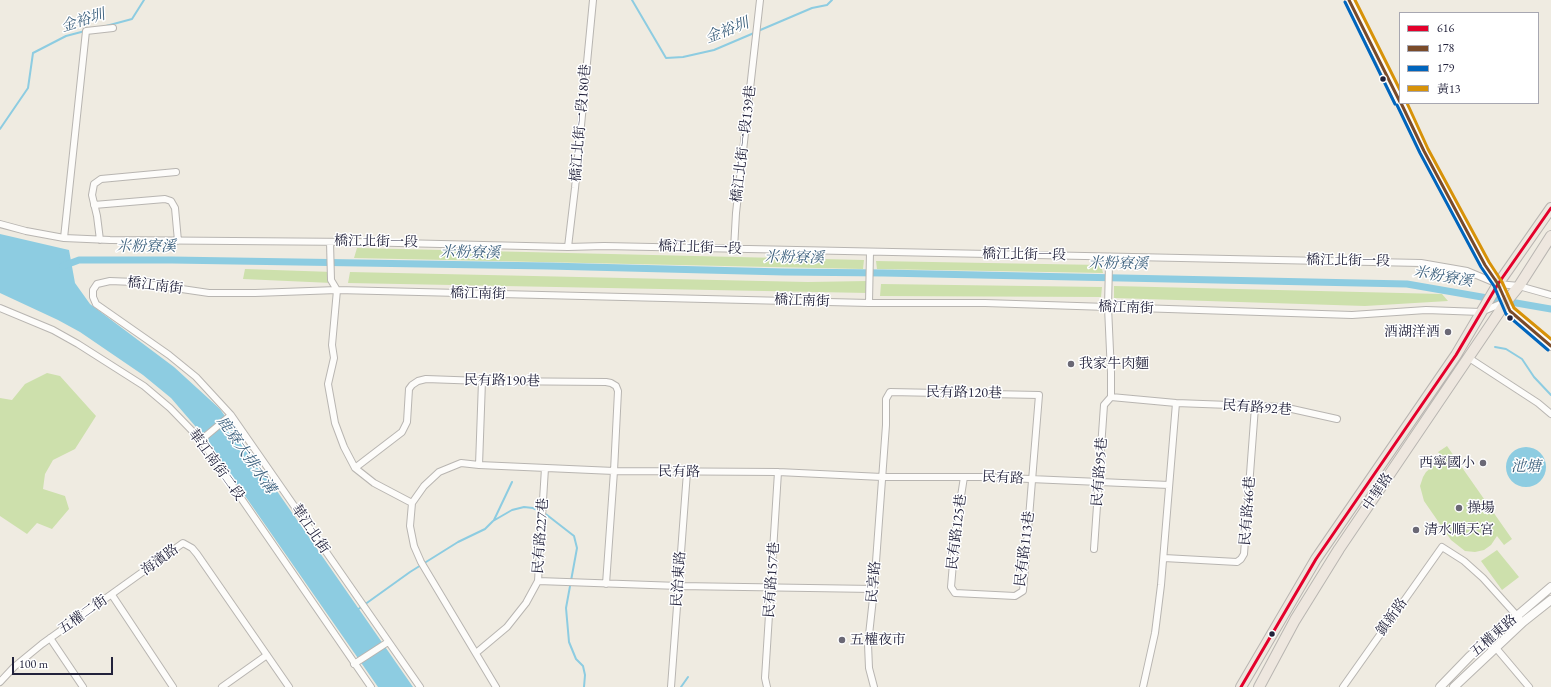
<!DOCTYPE html>
<html>
<head>
<meta charset="utf-8">
<style>
	body { margin:0 }
	#map { position:relative; width:1551px; height:687px; overflow:hidden; background:#efebe1; font-family:"EB Garamond","Noto Serif TC",serif }
	canvas { display:block }
	.legend { position:absolute; left:1399px; top:12px; width:140px; height:92px; box-sizing:border-box; background:#fff; border:1px solid #a7a7b1; margin:0; padding:5px 7px; list-style:none; font-size:12px; color:#22223b }
	.legend li { display:flex; align-items:center; gap:8px; height:20px }
	.legend b { width:20px; border:1px solid #a7a7b1 }
	.scale { position:absolute; left:12px; top:657px; width:101px; height:18px; box-sizing:border-box; border:2px solid #22223b; border-top:0; padding-left:5px; font-size:12px; line-height:14px; white-space:nowrap; color:#22223b; -webkit-text-stroke:3px #fff; paint-order:stroke }
</style>
</head>
<body>
<div id="map">
<canvas width="1551" height="687"></canvas>
<ul class="legend">
<li><b style="height:5px;background:#e4002b"></b>616</li>
<li><b style="height:5px;background:#7a4b2a"></b>178</li>
<li><b style="height:5px;background:#0065bd"></b>179</li>
<li><b style="height:5px;background:#d79209"></b>黃13</li>
</ul>
<div class="scale">100 m</div>
</div>
<script>
const ctx = document.querySelector('canvas').getContext('2d');
ctx.lineJoin = 'round';
function fillPath(path, color) { ctx.fillStyle = color; ctx.fill(path, 'evenodd'); }
const poly = rows => new Path2D(rows.map(r => 'M' + r).join(''));
function strokePath(path, color, width, dash) { ctx.strokeStyle = color; ctx.lineWidth = width; ctx.lineCap = dash ? 'butt' : 'round'; ctx.setLineDash(dash || []); ctx.stroke(path); }
function label(font, color, halo, rows, align = 'center') {
  ctx.font = font + ' "EB Garamond","Noto Serif TC",serif'; ctx.lineWidth = 3; ctx.setLineDash([]); ctx.textBaseline = 'middle'; ctx.strokeStyle = halo; ctx.fillStyle = color; for (const [text, x, y, turn = 0] of rows) {
    ctx.save(); ctx.translate(x, y); ctx.rotate((+turn || 0) * Math.PI / 180); ctx.textAlign = isNaN(turn) ? turn : align; if (halo) ctx.strokeText(text, 0, 0); ctx.fillText(text, 0, 0); ctx.restore();
  }
}
fillPath(poly([
	[357,248,864,260,863,269,354,258],
	[876,261,1101,265,1103,273,877,269],
	[245,269,333,272,332,283,243,279],
	[350,272,808,282,868,281,868,293,348,283],
	[881,284,1102,287,1101,297,880,296],
	[1114,286,1442,294,1448,301,1365,306,1114,298],
	[47,373,60,376,96,416,75,449,53,460,45,474,43,489,65,496,69,509,52,529,37,523,27,534,0,516,0,398,12,400,25,384],
	[1447,446,1512,539,1504,545,1497,536,1491,545,1484,550,1475,552,1465,551,1451,540,1424,501,1420,486,1423,477,1426,472,1433,466,1445,462,1438,452],
	[1497,550,1519,577,1502,590,1481,561]
]), '#cde0ac');
fillPath(poly([
	[0,234,69,250,75,283,90,304,174,367,220,409,413,687,378,687,202,434,171,398,143,375,80,332,58,320,0,293],
	'1506 467a20 20 0 1 1 40 0a20 20 0 1 1-40 0Z'
]), '#8dcce1');
strokePath(poly([
	[632,0,666,58,683,57,714,50,754,33],
	[106,26,132,19,144,0],
	[758,31,812,8,827,5,832,0],
	[0,129,28,88,33,53,66,36,85,31],
	[1495,347,1506,349,1522,359,1534,377,1551,395],
	[494,520,512,482],
	[357,610,410,572,458,542,485,529,493,521,512,510,524,507,533,508,547,515,574,536,577,548,566,608,569,642,576,659,583,666,585,675,584,687],
	[681,687,688,677]
]), '#8dcce1', 2);
strokePath(poly([
	[63,266,79,260,172,260,548,266,784,272,884,273,1407,284,1551,309]
]), '#8dcce1', 7);
const minor = poly([
	[94,205,165,199,171,201,175,208,178,241],
	[0,224,26,231,64,238,110,240,356,242,568,247,604,246,1421,263,1467,271,1498,284,1519,286,1551,295],
	[64,238,86,31,113,28],
	[100,240,97,216,92,195,94,184,101,179,176,172],
	[330,242,331,280,337,290,332,345,334,358,328,384,335,423,344,447,355,468,374,483,412,503],
	[568,247,575,188,593,0],
	[734,249,736,213,760,0],
	[1107,257,1109,264,1108,307,1111,373,1111,397],
	[869,303,870,252],
	[0,308,53,330,78,344,144,386,170,408,201,440,371,687],
	[1469,358,1538,403,1551,414],
	[1111,397,1176,403,1283,407,1337,419],
	[201,440,231,415],
	[479,465,482,381],
	[355,468,402,432,407,422,409,389,412,385,418,381,426,379,482,381,606,382,611,383,616,386,618,391,614,471,606,584],
	[1094,549,1104,405,1111,397],
	[1164,558,1237,562,1241,559,1244,554,1255,407],
	[538,581,679,586,874,589],
	[112,595,173,687],
	[50,638,83,687],
	[1496,648,1529,687],
	[476,653,507,627,526,603,538,581,545,468],
	[354,664,388,642],
	[0,682,14,667,42,644,183,543,192,548,197,554,289,687],
	[222,687,267,655],
	[420,687,231,415,196,377,169,355,96,304,93,297,93,290,97,284,110,281,134,282,209,293,255,293,337,290,869,303,985,303,1352,315,1426,310,1481,312,1505,302],
	[496,687,421,562,414,546,410,526,412,503,424,486,439,472,461,463,479,465,614,471,778,472,882,477,984,477,1169,485],
	[671,687,687,472],
	[767,687,765,678,778,472],
	[874,687,869,668,868,644,874,589,886,425,886,399,890,392,1039,395,1023,591,1015,596,955,593,951,587,956,528,964,477],
	[1143,687,1155,633,1161,585,1176,403],
	[1343,687,1442,547,1464,561,1483,578,1519,618]
]);
const tertiary = poly([
	[1349,0,1381,62,1400,102],
	[1401,103,1412,124,1424,151,1485,265,1498,284,1510,311,1551,346],
	[1440,687,1470,656,1551,587],
	[1454,687,1523,622,1551,600]
]);
const primary = poly([
	[1241,687,1316,559,1456,355,1498,284,1551,208],
	[1259,687,1295,620,1339,549,1506,302,1519,286,1551,236]
]);
strokePath(minor, '#b8b5b1', 8);
strokePath(tertiary, '#b8b5b1', 10);
strokePath(primary, '#b8b5b1', 12);
strokePath(minor, '#fdfcfa', 6);
strokePath(tertiary, '#fdfcfa', 8);
strokePath(primary, '#eee7df', 10);
strokePath(poly([
	[1241,687,1316,559,1456,355,1498,284,1551,208]
]), '#e4002b', 3);
strokePath(poly([
	[1349,0,1400,102],
	[1401,103,1424,151,1485,265,1498,284,1510,311,1551,346]
]), '#7a4b2a', 3);
strokePath(poly([
	[1345,2,1395,104],
	[1397,105,1420,153,1481,267,1494,286,1506,314,1548,350]
]), '#0065bd', 3);
strokePath(poly([
	[1355,0,1400,90],
	[1407,103,1428,149,1489,262,1502,282,1514,308,1551,339]
]), '#d79209', 3);
for (const [x, y, r, color] of [
	[1383,79,3.5,"#22223b"],
	[1510,318,3.5,"#22223b"],
	[1448,332,4,"#6a6875"],
	[1071,364,4,"#6a6875"],
	[1483,463,4,"#6a6875"],
	[1459,508,4,"#6a6875"],
	[1416,530,4,"#6a6875"],
	[1272,634,3.5,"#22223b"],
	[842,640,4,"#6a6875"]
]) { const dot = new Path2D(); dot.arc(x, y, r, 0, 2 * Math.PI); ctx.fillStyle = color; ctx.fill(dot); strokePath(dot, '#fff', 1.5); }
label('14px', '#22223b', '#fff', [
	["橋江北街一段180巷",581,123,-85],
	["橋江北街一段139巷",744,144,-83],
	["橋江北街一段",376,242,1],
	["橋江北街一段",700,248,2],
	["橋江北街一段",1024,255,1],
	["橋江北街一段",1348,261,1],
	["橋江南街",155,286,7],
	["橋江南街",478,294,1],
	["橋江南街",802,301,2],
	["橋江南街",1126,308,2],
	["民有路190巷",502,381,1],
	["民有路120巷",964,393,1],
	["民有路92巷",1257,408,4],
	["華江南街二段",216,465,54],
	["民有路",679,472,1],
	["民有路95巷",1100,472,-86],
	["民有路",1003,478,3],
	["中華路",1378,492,-56],
	["民有路46巷",1248,511,-86],
	["華江北街",310,529,56],
	["民有路125巷",957,532,-83],
	["民有路227巷",541,536,-86],
	["民有路113巷",1025,549,-83],
	["海濱路",160,560,-36],
	["民治東路",679,579,-86],
	["民有路157巷",772,580,-86],
	["民享路",874,582,-85],
	["五權二街",83,615,-35],
	["鎮新路",1392,617,-55],
	["五權東路",1494,636,-41]
]);
label('14px', '#22223b', '#fff', [
	["酒湖洋酒",1440,332,"right"],
	["我家牛肉麵",1079,364],
	["西寧國小",1475,463,"right"],
	["操場",1467,508],
	["清水順天宮",1424,530],
	["五權夜市",850,640]
], 'left');
label('italic 15px', '#3c607d', '#fff', [
	["金裕圳",83,21,-17],
	["金裕圳",727,31,-21],
	["米粉寮溪",146,247],
	["米粉寮溪",470,253,1],
	["米粉寮溪",794,258,1],
	["米粉寮溪",1118,264,1],
	["米粉寮溪",1443,277,10],
	["鹿寮大排水溝",246,455,55],
	["池塘",1526,467]
]);
</script>
</body>
</html>
